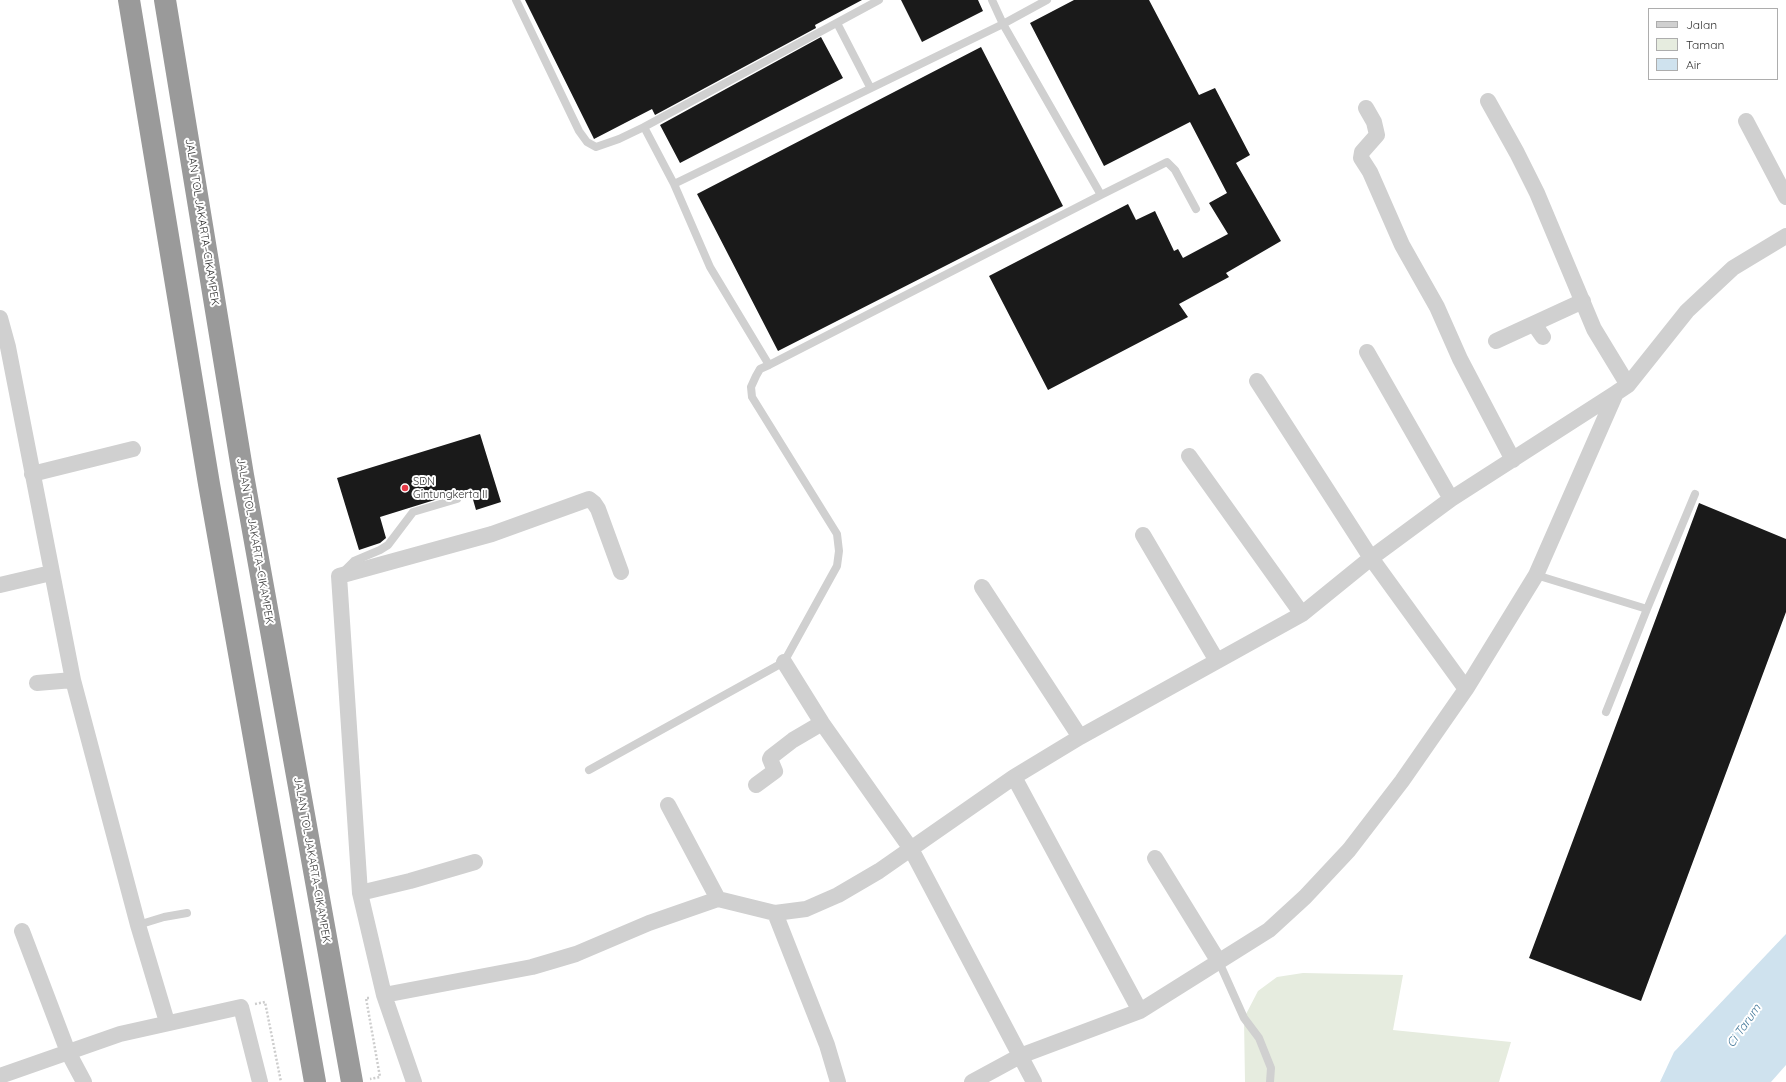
<!DOCTYPE html>
<html>
<head>
<meta charset="utf-8">
<style>
	body { margin:0 }
	#map { position:relative; width:1786px; height:1082px; overflow:hidden; background:#fff; font-family:Quicksand,sans-serif }
	canvas { display:block }
	.legend { position:absolute; left:1648px; top:8px; width:130px; height:72px; box-sizing:border-box; background:#fff; border:1px solid #adadad; margin:0; padding:5px 7px; list-style:none; font-size:12px; color:#333 }
	.legend li { display:flex; align-items:center; gap:8px; height:20px }
	.legend b { width:20px; border:1px solid #adadad }
</style>
</head>
<body>
<div id="map">
<canvas width="1786" height="1082"></canvas>
<ul class="legend">
<li><b style="height:5px;background:#d0d0d0"></b>Jalan</li>
<li><b style="height:11px;background:#e6ecdf"></b>Taman</li>
<li><b style="height:11px;background:#cfe2ee"></b>Air</li>
</ul>
</div>
<script>
const ctx = document.querySelector('canvas').getContext('2d');
ctx.lineJoin = 'round';
function fillPath(path, color) { ctx.fillStyle = color; ctx.fill(path, 'evenodd'); }
const poly = rows => new Path2D(rows.map(r => 'M' + r).join(''));
function strokePath(path, color, width, dash) { ctx.strokeStyle = color; ctx.lineWidth = width; ctx.lineCap = dash ? 'butt' : 'round'; ctx.setLineDash(dash || []); ctx.stroke(path); }
function label(font, color, halo, rows, align = 'center') {
  ctx.font = font + ' Quicksand,sans-serif'; ctx.lineWidth = 4; ctx.setLineDash([]); ctx.textBaseline = 'middle'; ctx.strokeStyle = halo; ctx.fillStyle = color; for (const [text, x, y, turn = 0] of rows) {
    ctx.save(); ctx.translate(x, y); ctx.rotate((+turn || 0) * Math.PI / 180); ctx.textAlign = isNaN(turn) ? turn : align; if (halo) ctx.strokeText(text, 0, 0); ctx.fillText(text, 0, 0); ctx.restore();
  }
}
fillPath(poly([
	[1303,973,1403,975,1393,1030,1511,1042,1499,1082,1245,1082,1244,1018,1258,991,1277,977]
]), '#e6ecdf');
fillPath(poly([
	[1786,934,1786,1065,1771,1082,1660,1082,1674,1052]
]), '#cfe2ee');
fillPath(poly([
	[525,0,862,0,815,25,816,28,655,115,652,109,594,139],
	[901,0,978,0,983,11,922,42],
	[1074,0,1149,0,1199,95,1215,88,1250,155,1236,163,1281,241,1226,273,1229,277,1179,304,1188,317,1048,390,989,276,1128,204,1136,220,1155,211,1174,251,1178,249,1183,258,1228,234,1209,203,1227,193,1190,122,1104,166,1030,23],
	[821,37,843,78,680,163,660,125],
	[981,47,1063,206,778,351,697,194],
	[480,434,501,502,476,510,470,489,380,517,386,538,380,543,359,550,337,478],
	[1699,503,1786,539,1786,612,1641,1001,1529,958]
]), '#1a1a1a');
strokePath(poly([
	[369,998,366,998,380,1077,370,1079],
	[255,1004,265,1002,281,1082]
]), '#cdcdcd', 2.5, [2, 2]);
strokePath(poly([
	[516,0,579,131,587,142,596,147,619,139,644,127,674,184,710,267,769,365,760,369,756,376,751,387,752,397,837,534,839,551,837,566,784,662,589,770],
	[992,0,1003,24,1047,0],
	[837,23,870,87],
	[644,127,879,0],
	[674,184,1003,24,1101,195,769,365],
	[1101,195,1167,162,1175,170,1196,209],
	[342,573,354,561,380,550,388,545,413,512,457,499],
	[1536,575,1647,609,1695,494],
	[1606,712,1647,609],
	[138,925,164,917,187,913],
	[1219,962,1244,1018,1259,1038,1271,1068,1270,1082]
]), '#d0d0d0', 8);
strokePath(poly([
	[1488,101,1517,153,1537,193,1594,329,1628,385],
	[1366,108,1374,122,1377,135,1362,152,1361,158,1370,172,1402,245,1437,307,1460,359,1513,460],
	[1746,121,1786,197],
	[0,318,8,347,73,680,138,925,167,1022],
	[1534,324,1543,337],
	[1496,341,1583,301],
	[1367,352,1451,499],
	[1257,381,1371,558,1466,689],
	[1189,456,1302,614],
	[32,474,133,449],
	[1143,535,1217,661],
	[0,585,51,573],
	[982,587,1080,737],
	[784,662,822,723,911,849,1034,1082],
	[37,683,73,680],
	[1014,777,1140,1011],
	[756,785,775,771,770,759,771,757,793,740,822,723],
	[668,805,718,899],
	[1155,858,1219,962],
	[360,893,410,881,475,862],
	[775,913,827,1045,838,1082],
	[22,931,68,1052,84,1082],
	[384,995,532,967,576,954,649,923,718,899,775,913,806,909,838,895,879,871,1014,777,1080,737,1302,614,1371,558,1451,499,1616,393],
	[0,1076,120,1034,241,1007,260,1082],
	[414,1082,384,995,360,893,339,576,492,534,589,499,594,503,598,509,621,572],
	[972,1082,1020,1056,1140,1011,1269,930,1305,897,1349,850,1402,781,1466,689,1536,575,1616,393,1628,385,1687,311,1733,268,1786,236]
]), '#d0d0d0', 16);
strokePath(poly([
	[129,0,209,484,315,1082],
	[165,0,243,475,352,1082]
]), '#9a9a9a', 22);
for (const [x, y, r, color] of [
	[405,488,4,"#e63946"]
]) { const dot = new Path2D(); dot.arc(x, y, r, 0, 2 * Math.PI); ctx.fillStyle = color; ctx.fill(dot); strokePath(dot, '#fff', 1.5); }
label('11px', '#333', '#fff', [
	["JALAN TOL JAKARTA–CIKAMPEK",202,222,81],
	["JALAN TOL JAKARTA–CIKAMPEK",255,541,80],
	["JALAN TOL JAKARTA–CIKAMPEK",312,860,80]
]);
label('11px', '#333', '#fff', [
	["SDN",413,482],
	["Gintungkerta II",413,495]
], 'left');
label('italic 12px', '#3f7597', '#fff', [
	["Ci Tarum",1744,1026,-55]
]);
</script>
</body>
</html>
